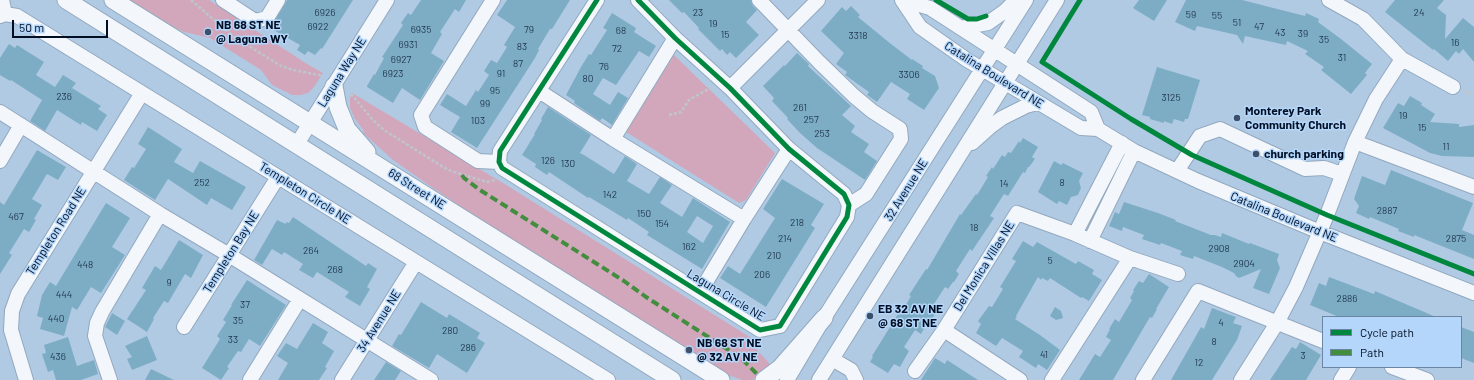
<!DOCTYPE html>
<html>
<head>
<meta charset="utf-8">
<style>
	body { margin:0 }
	#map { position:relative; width:1474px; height:380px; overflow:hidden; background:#b1cae4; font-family:Barlow,sans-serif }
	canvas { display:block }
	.legend { position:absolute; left:1322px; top:316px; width:140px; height:52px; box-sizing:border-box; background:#b3d6fa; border:1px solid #6b86a4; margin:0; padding:5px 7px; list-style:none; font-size:12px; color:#000e23 }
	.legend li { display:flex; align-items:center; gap:8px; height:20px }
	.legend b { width:20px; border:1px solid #6b86a4 }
	.scale { position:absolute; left:12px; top:20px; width:96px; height:18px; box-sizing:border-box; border:2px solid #000e23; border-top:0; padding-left:5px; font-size:12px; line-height:14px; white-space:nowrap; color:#000e23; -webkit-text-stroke:3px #b3d6fa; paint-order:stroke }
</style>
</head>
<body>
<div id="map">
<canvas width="1474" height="380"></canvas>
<ul class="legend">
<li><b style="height:5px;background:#00873e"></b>Cycle path</li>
<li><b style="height:5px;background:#428e3e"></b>Path</li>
</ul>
<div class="scale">50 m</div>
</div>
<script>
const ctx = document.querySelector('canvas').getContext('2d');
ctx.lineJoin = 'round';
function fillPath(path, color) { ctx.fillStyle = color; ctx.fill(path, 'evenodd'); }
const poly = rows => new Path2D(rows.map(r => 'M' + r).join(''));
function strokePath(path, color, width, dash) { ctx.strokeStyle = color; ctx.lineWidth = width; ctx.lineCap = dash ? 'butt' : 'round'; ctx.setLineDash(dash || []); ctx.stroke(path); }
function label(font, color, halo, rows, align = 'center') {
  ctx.font = font + ' Barlow,sans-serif'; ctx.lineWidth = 3; ctx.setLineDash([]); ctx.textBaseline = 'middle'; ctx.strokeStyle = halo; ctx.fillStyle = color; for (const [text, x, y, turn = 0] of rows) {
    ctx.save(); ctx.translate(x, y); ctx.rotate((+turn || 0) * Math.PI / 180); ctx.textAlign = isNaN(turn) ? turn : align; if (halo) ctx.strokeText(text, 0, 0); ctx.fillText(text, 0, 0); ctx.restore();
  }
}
fillPath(poly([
	[129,0,209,0,307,64,323,73,314,87,308,93,301,95,292,95,272,85,261,70,210,38,184,32,169,25],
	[674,55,775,153,746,200,739,203,626,132],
	[352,93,503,183,753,339,754,345,758,351,772,366,760,375,752,380,742,380,728,375,472,214,430,186,393,160,363,133,364,131,355,119,350,108,350,98]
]), '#d2a7bc');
fillPath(poly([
	[287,0,353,0,322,49,321,48,315,55,308,51,305,55,297,50,300,45,270,28,285,4],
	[421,0,466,0,459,12,455,9,440,32,442,34,431,53,444,61,420,100,402,88,393,103,367,87,367,86,374,74,375,75,384,58,382,57,403,25,401,23,408,13,411,15],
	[507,0,570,0,552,29,550,29,538,49,539,50,535,58,477,148,451,132,460,117,440,105,447,94,466,106,476,90,478,92,489,75,484,71,491,60,497,63,507,47,504,45,515,27,497,15],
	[669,0,751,0,753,6,757,10,746,22,759,35,736,58,730,52,727,55,722,49,720,51,698,29,699,28,684,12,682,13],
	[1139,0,1167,0,1154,21,1133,8],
	[1186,0,1242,0,1305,16,1306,13,1319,19,1318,22,1341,39,1372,64,1365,73,1367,75,1351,94,1321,70,1324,67,1305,54,1308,51,1287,41,1286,45,1245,36,1243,44,1237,35,1197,26,1195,31,1175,22],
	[1395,0,1444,0,1437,8,1446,15,1445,39,1463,18,1474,27,1474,62,1463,49,1459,54,1456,51,1448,61,1434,49,1433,50,1385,12],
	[851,6,860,15,858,17,891,44,912,60,912,59,923,66,922,68,935,76,939,88,924,110,907,99,910,94,891,82,877,102,867,95,869,92,845,75,847,72,836,64,844,53,821,31,842,7,846,11],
	[612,13,636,28,634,32,656,46,649,57,639,51,616,85,603,78,593,94,610,105,618,92,628,98,612,125,602,118,600,121,574,103,575,101,566,95,581,67,589,54,591,55,607,30,603,28],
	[9,44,15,48,17,45,44,62,36,75,55,87,63,75,76,83,72,88,101,106,98,109,107,115,97,131,82,122,81,125,57,110,45,131,30,121,42,100,11,80,10,81,0,75,0,58],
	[797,53,809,64,808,66,851,106,842,115,855,126,851,132,869,144,864,152,877,161,865,180,817,148,800,133,787,119,788,118,772,101,774,98,763,86,784,65,785,66],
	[1157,67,1200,80,1188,119,1185,119,1184,122,1174,119,1172,124,1164,121,1164,123,1150,119,1150,117,1142,115],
	[1410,96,1422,103,1421,105,1435,114,1430,122,1459,124,1459,127,1474,125,1474,157,1442,156,1430,153,1383,128,1398,103,1404,106],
	[548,107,591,135,580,153,584,155,614,174,625,156,637,164,627,181,649,194,660,177,672,185,660,203,682,217,693,198,730,222,702,269,647,235,649,232,628,218,627,220,589,197,588,198,549,172,547,175,535,167,536,164,522,155,535,134,534,134,542,120,541,119],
	[697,216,713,226,703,243,687,232],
	[148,127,182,149,174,162,193,173,200,161,246,187,232,210,211,198,207,205,168,179,155,200,124,180,132,167,134,168,146,149,138,144],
	[1023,138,1038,147,1032,157,1035,159,1029,167,1028,167,1025,173,1023,172,1008,196,1004,194,990,216,994,218,972,251,970,249,956,271,959,274,954,282,953,282,948,289,945,287,934,304,939,307,932,319,930,318,921,334,915,330,904,347,909,351,900,367,894,364,888,373,870,362,873,357,872,356,898,314,900,315,911,296,909,295,926,269,927,270,960,214,961,215,976,194,977,195,988,177,986,176,992,167,993,169,1002,155,1005,157,1008,152,1011,153,1019,141,1020,143],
	[37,150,66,167,58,180,47,174,32,199,42,205,34,219,36,220,29,232,24,229,9,253,12,255,0,274,0,202,4,205],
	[1054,161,1061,165,1063,163,1083,173,1079,181,1081,188,1078,195,1071,197,1067,205,1059,201,1057,204,1038,192],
	[1391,170,1473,203,1462,230,1474,235,1474,259,1414,235,1414,237,1398,231,1399,229,1370,217,1369,219,1356,213,1359,206,1354,199,1362,176,1385,185],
	[782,179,824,204,811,225,815,228,766,307,720,278,728,266,740,274,775,218,763,209],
	[1124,202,1158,213,1176,220,1175,221,1211,235,1215,235,1221,237,1222,233,1249,244,1250,243,1279,254,1277,260,1280,268,1269,294,1253,288,1261,269,1239,278,1236,276,1234,273,1222,267,1194,256,1193,259,1180,255,1182,251,1161,243,1160,245,1142,239,1144,235,1123,227,1122,231,1109,226,1115,212,1119,214],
	[106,203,130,218,112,247,125,255,101,293,91,287,77,310,72,307,64,336,40,329,43,318,37,316,42,295,50,282,56,286],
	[293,217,366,266,368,263,377,269,367,287,370,289,360,306,345,297,349,292,317,272,313,278,299,270,303,264,284,252,282,255,272,249,262,265,254,260,277,220,286,224,286,222,289,223],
	[179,240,203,255,191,278,185,274,168,303,164,301,153,318,154,319,147,332,127,319,146,290,142,288,155,266,161,270],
	[1023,241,1033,247,1037,242,1076,264,1078,261,1094,270,1092,274,1102,280,1089,301,1082,297,1081,298,1050,278,1048,281,1042,278,1041,280,1038,277,1016,316,1017,317,1015,319,1040,335,1060,350,1047,370,1038,364,1036,368,1019,357,1023,351,1002,338,996,346,976,333,981,324,978,321,989,306,992,307,1003,289,1000,287,1016,261,1012,259],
	[1149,274,1169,287,1156,309,1157,309,1152,318,1150,317,1113,380,1079,380,1095,354,1100,357,1111,340,1106,337,1110,329,1109,329,1115,319,1119,322,1132,300,1130,298,1134,291,1133,290,1139,281,1143,283],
	[1329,277,1374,294,1375,291,1436,317,1339,317,1310,305,1319,283,1326,286],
	[247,280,286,305,260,346,249,339,241,352,238,351,227,367,229,368,221,380,202,368,220,339,217,336,226,322,223,320,232,305,231,305],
	[421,302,447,318,449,314,480,333,477,338,485,343,467,373,437,354,429,368,392,346,399,334,401,335],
	[1055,307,1061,311,1063,318,1056,320,1050,316],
	[1212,308,1236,317,1233,323,1242,326,1237,340,1212,380,1171,380,1201,327,1204,329],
	[112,313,125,321,117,335,105,327],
	[313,323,328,332,322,343,334,351,325,367,327,368,319,380,278,380,288,363,277,356,286,343,297,349],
	[1461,327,1474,332,1474,363,1461,358],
	[147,336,157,360,132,370,127,359,132,357,125,346],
	[68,337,77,366,94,360,98,374,81,380,56,380,53,370,48,372,42,354,46,353,44,345],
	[1300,342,1321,355,1306,380,1270,380,1292,347,1296,349],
	[935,358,945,364,947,360,978,380,921,380],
	[386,362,401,371,395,380,374,380],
	[151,369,174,380,145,380]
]), '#7dadc5');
const minor = poly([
	[2,0,5,14],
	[223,0,255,21,267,18,278,0],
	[493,0,421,115,425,127,478,161,499,162],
	[597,0,500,151,499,162,502,168,760,330,780,326,847,217,849,205,844,194,789,149,730,88,675,38,638,0],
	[759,0,819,62,854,96,872,111,900,129,901,139,866,194,849,205],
	[902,0,920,27,967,60,1081,128,1098,129,1134,151,1198,181,1320,232,1474,293],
	[902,0,930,8,1091,112,1098,129],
	[1329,0,1363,19,1402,59,1453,87],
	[0,16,5,14,17,16,608,380],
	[961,28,988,23,1005,11,1016,0],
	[730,88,818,0],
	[539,91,613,139,744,219],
	[0,112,160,214,229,255,431,380],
	[613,139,675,38],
	[1355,142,1474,187],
	[972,143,991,126,1002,118,1026,106,1037,103],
	[297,144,387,0],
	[0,161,21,125],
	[1177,171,1200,136,1220,129,1305,169,1324,168,1342,174],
	[1075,234,1122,143],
	[1090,241,1134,151],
	[700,292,744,219,789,149],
	[184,327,278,177],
	[944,330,1020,380],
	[832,359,851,370,856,380],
	[1392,367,1427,380],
	[915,371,944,330,1017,213,1075,234,1130,258,1178,274],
	[26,380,11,330,12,311,18,294,142,93],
	[110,380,95,336,97,323,102,312,160,214],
	[250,380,300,299],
	[342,380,416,262],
	[787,380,824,318,1026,0],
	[819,380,1057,0],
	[1052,380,1130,258],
	[1143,380,1198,291,1323,341],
	[1241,380,1277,323,1296,287,1327,215,1355,142,1376,99,1402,59],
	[1341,380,1349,367]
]);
const major = poly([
	[66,0,672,380],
	[113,0,721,380],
	[334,86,338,107,347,129,367,152],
	[764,380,780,368,824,318]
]);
strokePath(minor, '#92a8bf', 16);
strokePath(major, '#92a8bf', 19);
strokePath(poly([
	[191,0,234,37,281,66,293,70,324,76],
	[1464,91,1474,95],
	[351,94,373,120,384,130,443,167,451,171,487,182,494,180,496,178],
	[669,115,681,112,689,100,712,87]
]), '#bec5cd', 2.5, [3, 2]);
strokePath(minor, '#f3f7fb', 14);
strokePath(major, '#f3f7fb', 17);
strokePath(poly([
	[462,175,464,178,480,190,624,281,646,297,741,358,757,374]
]), '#428e3e', 4, [8, 4]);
strokePath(poly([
	[597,0,500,151,499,162,502,168,760,330,780,326,847,217,849,205,844,194,789,149,730,88,675,38,638,0],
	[936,0,968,19,977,19,986,16],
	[1080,0,1042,62,1131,119,1192,155,1327,215,1474,274]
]), '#00873e', 5);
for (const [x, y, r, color] of [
	[208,32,4,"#3e5067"],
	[1237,118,4,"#3e5067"],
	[1256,154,4,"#3e5067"],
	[870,316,4,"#3e5067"],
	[689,350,4,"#3e5067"]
]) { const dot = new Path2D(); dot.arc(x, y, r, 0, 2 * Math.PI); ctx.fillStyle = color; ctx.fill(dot); strokePath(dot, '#b3d6fa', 1.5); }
label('10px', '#1f364c', null, [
	["6926",325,13],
	["23",698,13],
	["24",1419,13],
	["59",1191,15],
	["55",1217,16],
	["51",1237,23],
	["19",713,24],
	["6922",318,27],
	["47",1259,27],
	["6935",421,30],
	["79",529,30],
	["68",621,31],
	["43",1280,33],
	["39",1303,34],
	["15",725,35],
	["3318",858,36],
	["35",1324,40],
	["16",1455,43],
	["6931",408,45],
	["83",522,47],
	["72",617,49],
	["31",1342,58],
	["6927",401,60],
	["87",518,64],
	["76",604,67],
	["6923",393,74],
	["91",501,74],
	["3306",909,75],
	["80",588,79],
	["95",495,91],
	["236",64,97],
	["3125",1171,98],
	["99",485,104],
	["261",800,108],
	["19",1403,116],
	["257",811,120],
	["103",478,121],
	["15",1422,128],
	["253",822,134],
	["11",1446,147],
	["126",548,161],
	["130",568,164],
	["252",202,183],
	["8",1062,183],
	["14",1004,184],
	["142",610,195],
	["2887",1387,211],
	["150",644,214],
	["467",16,217],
	["218",797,223],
	["154",662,224],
	["18",974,228],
	["214",785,239],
	["2875",1456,239],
	["162",689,247],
	["2908",1219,249],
	["264",311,251],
	["210",774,256],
	["5",1050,261],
	["2904",1244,264],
	["448",85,265],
	["268",335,270],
	["206",762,275],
	["9",169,283],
	["444",64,295],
	["2886",1347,299],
	["37",245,305],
	["440",56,319],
	["35",238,321],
	["4",1221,323],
	["280",450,331],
	["33",233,340],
	["8",1214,342],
	["286",468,348],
	["41",1044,355],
	["3",1303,356],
	["436",58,357],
	["12",1199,363]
]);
label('bold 12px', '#000e23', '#b3d6fa', [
	["NB 68 ST NE",216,25],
	["@ Laguna WY",216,39],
	["Monterey Park",1245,111],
	["Community Church",1245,125],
	["church parking",1264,154],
	["EB 32 AV NE",878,309],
	["@ 68 ST NE",878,323],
	["NB 68 ST NE",697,343],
	["@ 32 AV NE",697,357]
], 'left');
label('12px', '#000e23', '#b3d6fa', [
	["Laguna Way NE",342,72,-58],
	["Catalina Boulevard NE",994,75,32],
	["68 Street NE",417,189,32],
	["32 Avenue NE",906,190,-58],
	["Templeton Circle NE",305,193,32],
	["Catalina Boulevard NE",1284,217,22],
	["Templeton Road NE",56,231,-58],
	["Templeton Bay NE",231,252,-58],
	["Del Monica Villas NE",984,266,-58],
	["Laguna Circle NE",726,295,31],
	["34 Avenue NE",379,321,-58]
]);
</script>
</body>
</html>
